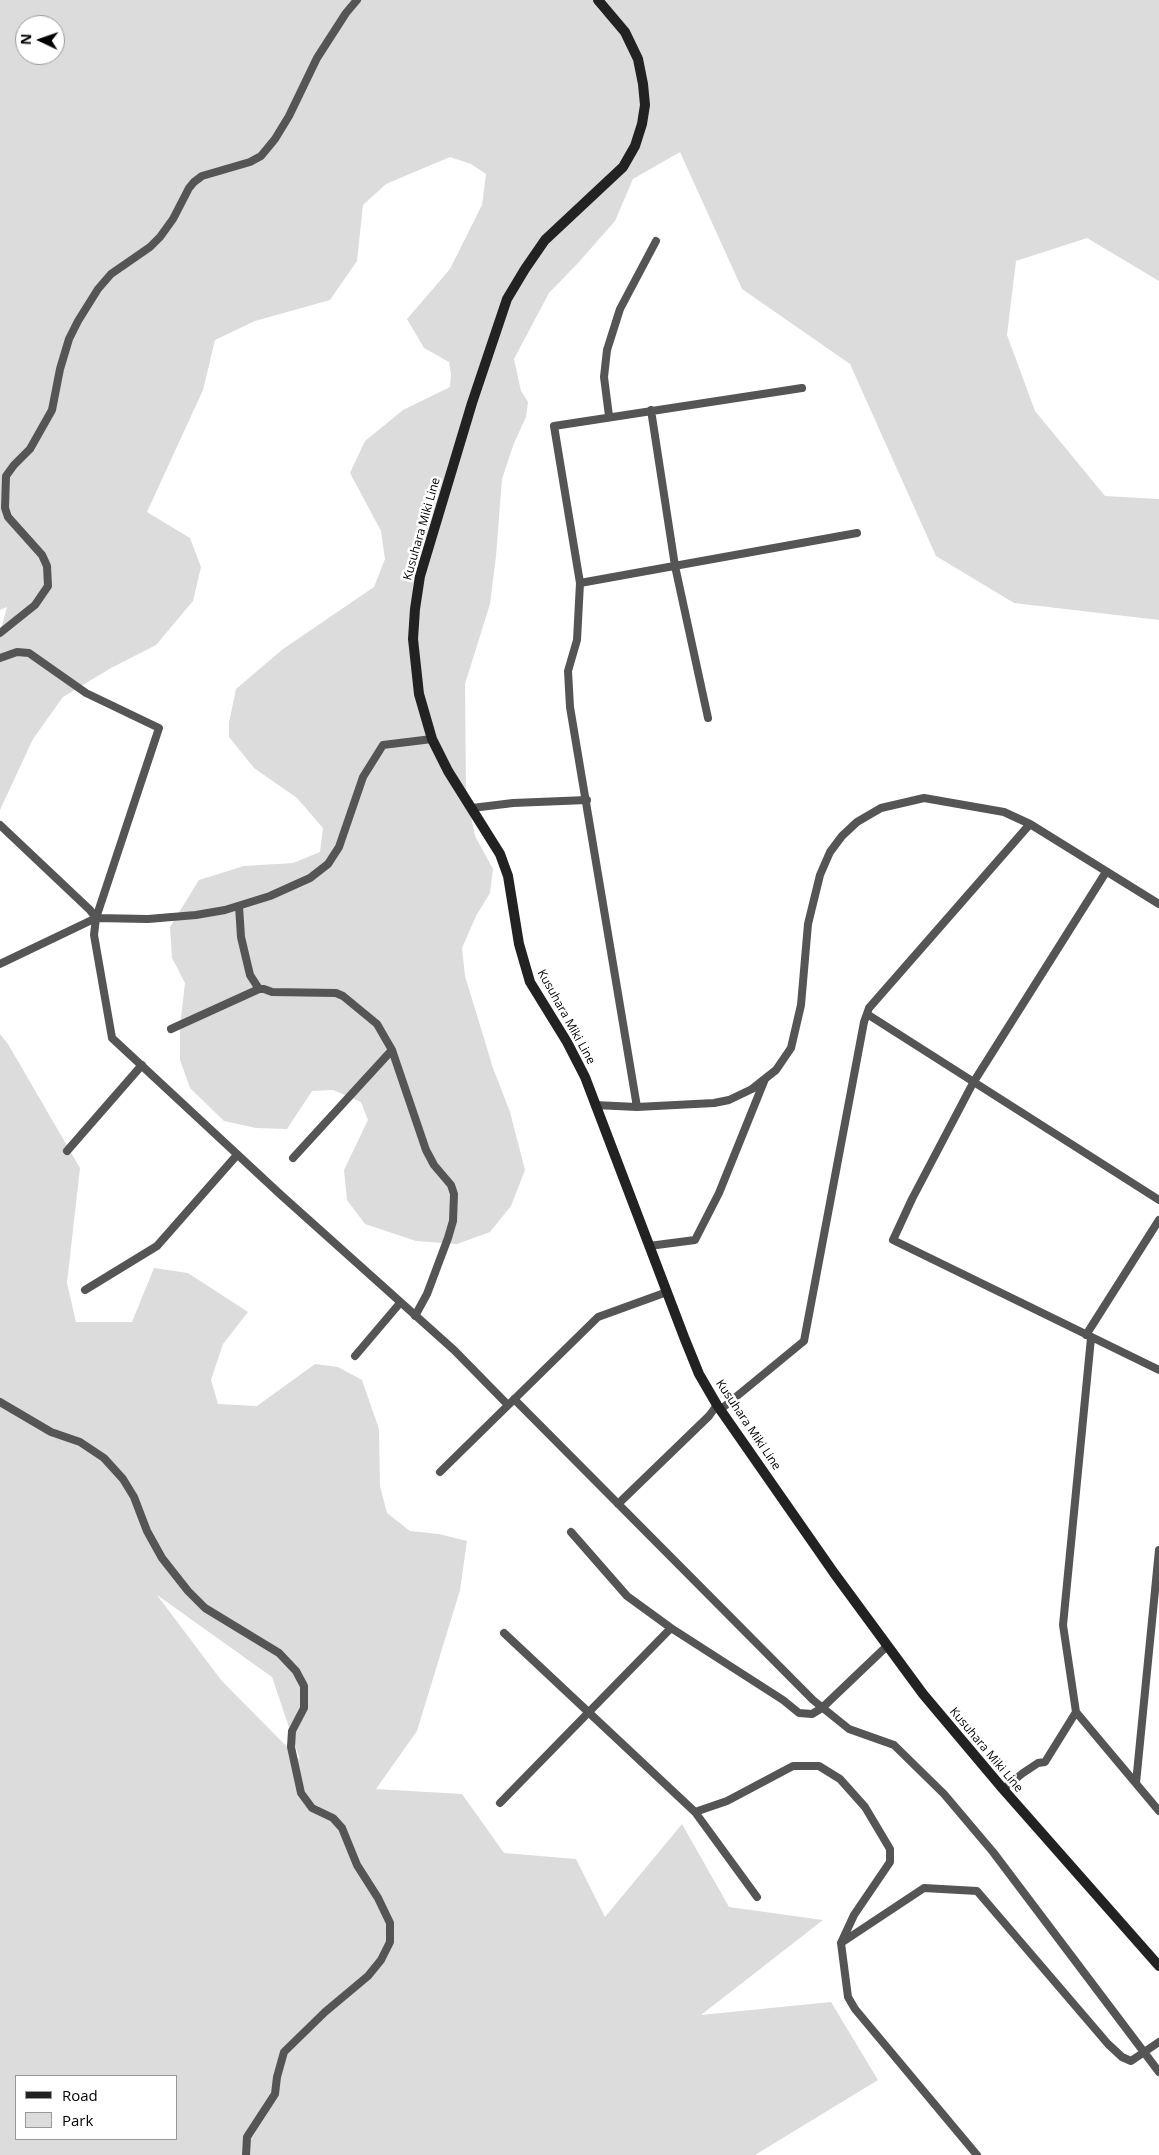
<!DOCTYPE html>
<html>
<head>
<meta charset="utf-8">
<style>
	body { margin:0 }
	#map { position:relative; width:1159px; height:2155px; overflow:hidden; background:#fff; font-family:"Open Sans",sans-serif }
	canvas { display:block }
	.legend { position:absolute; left:15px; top:2075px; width:162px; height:65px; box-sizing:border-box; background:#fff; border:1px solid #999; margin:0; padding:6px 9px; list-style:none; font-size:15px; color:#000 }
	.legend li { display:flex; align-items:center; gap:10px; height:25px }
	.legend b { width:25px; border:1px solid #999 }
	.north { position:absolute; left:15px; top:15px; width:50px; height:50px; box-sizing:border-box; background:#fff; border:1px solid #999; border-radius:50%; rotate:273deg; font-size:14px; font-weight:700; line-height:20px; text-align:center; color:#000 }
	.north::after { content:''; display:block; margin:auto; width:18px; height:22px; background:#000; clip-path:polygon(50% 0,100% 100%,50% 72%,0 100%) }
</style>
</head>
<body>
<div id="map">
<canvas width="1159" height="2155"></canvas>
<ul class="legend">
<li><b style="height:6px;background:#222"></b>Road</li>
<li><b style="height:14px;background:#dcdcdc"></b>Park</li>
</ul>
<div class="north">N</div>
</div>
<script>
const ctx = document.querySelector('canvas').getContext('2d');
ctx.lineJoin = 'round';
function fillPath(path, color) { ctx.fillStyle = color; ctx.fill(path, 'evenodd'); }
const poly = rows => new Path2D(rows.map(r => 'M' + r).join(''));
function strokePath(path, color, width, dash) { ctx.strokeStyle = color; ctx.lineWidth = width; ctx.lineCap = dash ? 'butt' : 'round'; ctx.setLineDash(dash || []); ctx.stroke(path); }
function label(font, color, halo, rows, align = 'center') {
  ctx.font = font + ' "Open Sans",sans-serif'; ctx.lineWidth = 5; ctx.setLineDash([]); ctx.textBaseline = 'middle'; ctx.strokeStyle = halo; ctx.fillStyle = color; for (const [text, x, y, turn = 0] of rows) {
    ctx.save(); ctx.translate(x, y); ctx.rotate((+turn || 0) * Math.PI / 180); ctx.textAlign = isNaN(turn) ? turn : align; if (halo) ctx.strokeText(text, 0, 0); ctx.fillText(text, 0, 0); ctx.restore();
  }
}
fillPath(poly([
	[0,0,1159,0,1159,281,1087,238,1016,261,1007,335,1035,411,1105,496,1159,499,1159,620,1014,603,936,556,850,364,742,289,680,152,633,179,615,221,578,263,549,293,514,359,521,391,528,402,526,417,514,443,502,479,496,556,490,604,465,684,466,792,475,836,493,869,490,893,476,916,462,948,465,976,493,1068,510,1112,525,1170,511,1206,490,1232,457,1244,416,1241,365,1224,347,1200,344,1170,368,1120,361,1102,333,1090,312,1091,287,1129,256,1128,224,1121,190,1088,180,1060,180,1026,185,983,172,958,170,927,199,880,244,866,293,863,320,852,323,828,297,798,254,768,229,737,229,723,236,689,283,649,374,587,385,559,381,531,350,473,365,441,403,410,450,387,451,374,449,362,424,348,407,319,450,269,482,205,486,174,471,164,450,157,386,184,363,205,357,261,330,300,255,321,215,340,203,390,147,512,190,538,201,567,193,601,156,645,111,668,63,697,33,739,0,810,0,633,7,607,0,610],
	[25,25,55,25,55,55,25,55],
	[0,1034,8,1044,80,1168,67,1283,76,1322,132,1322,154,1268,188,1273,248,1312,223,1344,211,1380,218,1404,257,1406,315,1364,338,1367,362,1380,379,1429,380,1486,387,1513,410,1531,439,1534,467,1541,460,1590,417,1731,376,1789,462,1794,504,1853,576,1859,605,1917,682,1824,729,1907,823,1920,701,2015,831,2002,878,2080,755,2155,0,2155],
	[157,1595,272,1677,300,1760,221,1680],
	[16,2076,176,2076,176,2139,16,2139]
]), '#dcdcdc');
strokePath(poly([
	[651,410,675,566,708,718],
	[609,416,604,377,607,350,620,309,656,241],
	[580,583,857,533],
	[0,633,35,605,48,586,47,566,42,555,8,517,5,508,6,476,14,465,30,449,52,410,60,369,69,339,78,321,98,289,111,274,150,247,160,237,173,219,189,188,194,182,202,176,250,162,261,156,275,139,289,116,317,58,346,13,357,0],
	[0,658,17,652,29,653,86,693,159,728,96,918,94,935,112,1038,281,1195,454,1350,508,1405],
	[472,808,513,803,587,800],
	[0,825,90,910,96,918],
	[1106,872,973,1083,912,1199,893,1240,1159,1370],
	[239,906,241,937,250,975,259,989],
	[0,964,96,918,148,919,196,915,225,910,270,896,310,878,328,864,339,847,363,777,383,745,432,739],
	[867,1014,1159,1200],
	[171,1029,259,989,264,989,272,992,336,993,343,996,377,1024,392,1050,426,1150,434,1165,451,1185,454,1194,453,1221,448,1238,427,1294,415,1316],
	[595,1105,637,1107,714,1103,729,1100,752,1089,776,1070,791,1048,801,1005,808,924,820,875,830,852,842,836,857,822,881,808,924,798,1004,812,1030,824,1159,904],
	[637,1107,570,707,568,671,577,640,580,583,554,426,802,388],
	[67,1151,142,1065],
	[293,1158,392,1050],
	[649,1246,695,1240,719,1193,765,1079],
	[85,1290,157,1246,237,1155],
	[1086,1335,1159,1220],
	[1091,1338,1063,1625,1076,1712,1159,1811],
	[355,1356,400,1303],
	[514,1399,813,1700,849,1729,894,1745,944,1794,993,1852,1159,2072],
	[0,1402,51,1432,80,1442,104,1458,123,1479,134,1497,147,1531,162,1558,188,1591,205,1608,279,1653,296,1671,304,1686,304,1708,292,1731,291,1747,301,1793,312,1808,333,1818,342,1828,357,1865,378,1898,390,1923,390,1942,381,1960,368,1976,325,2012,284,2052,277,2077,275,2094,247,2137,246,2155],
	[720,1410,804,1341,864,1022,869,1008,1030,824],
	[440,1472,598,1317,667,1292],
	[618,1504,709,1416,717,1405],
	[571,1532,627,1596,671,1628,783,1700,799,1713,812,1714,822,1708,887,1646],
	[504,1633,695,1812,757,1897],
	[1136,1783,1159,1550],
	[1003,1789,1023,1773,1038,1763,1045,1762,1076,1712],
	[500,1803,671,1628],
	[695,1812,727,1801,793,1766,819,1766,840,1779,865,1807,890,1849,890,1862,854,1915,841,1943,848,1997,855,2009,977,2155],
	[841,1943,924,1888,977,1891,1108,2044,1122,2057,1131,2061,1159,2042]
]), '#555', 8);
strokePath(poly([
	[598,0,625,32,638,59,643,84,645,105,642,124,635,146,623,167,545,240,525,269,507,299,472,403,420,576,415,609,413,639,419,694,432,739,448,771,500,854,508,876,519,944,530,982,567,1042,585,1077,684,1337,699,1374,717,1405,834,1573,923,1694,1003,1789,1159,1966]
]), '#222', 10);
label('12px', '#000', '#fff', [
	["Kusuhara Miki Line",422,529,-74],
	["Kusuhara Miki Line",566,1017,61],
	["Kusuhara Miki Line",748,1425,56],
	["Kusuhara Miki Line",986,1750,50]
]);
</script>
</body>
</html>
